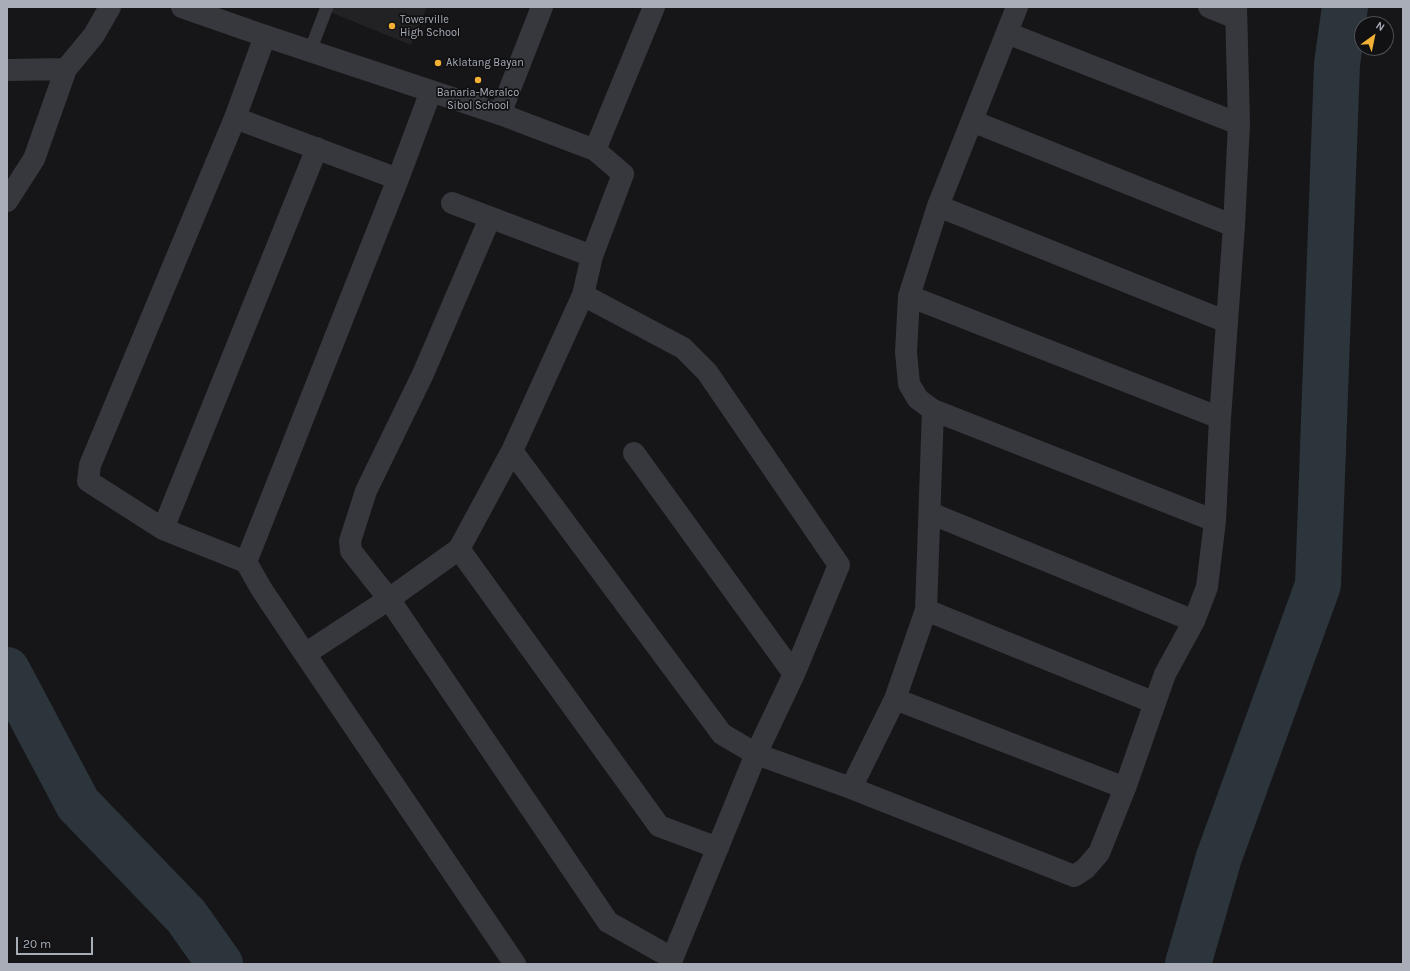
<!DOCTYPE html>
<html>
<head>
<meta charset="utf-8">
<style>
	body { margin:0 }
	#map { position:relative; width:1410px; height:971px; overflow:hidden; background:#161618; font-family:Karla,sans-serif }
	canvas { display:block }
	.frame { position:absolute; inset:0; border:8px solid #a8adb8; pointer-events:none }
	.north { position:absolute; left:1354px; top:16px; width:40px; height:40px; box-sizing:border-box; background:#111113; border:1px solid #4d4f55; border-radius:50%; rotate:33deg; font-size:11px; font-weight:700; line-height:16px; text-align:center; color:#a8adb8 }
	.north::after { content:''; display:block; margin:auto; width:14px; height:18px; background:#f2b134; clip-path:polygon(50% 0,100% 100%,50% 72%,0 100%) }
	.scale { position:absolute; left:16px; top:937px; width:77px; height:18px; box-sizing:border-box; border:2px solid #a8adb8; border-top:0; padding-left:5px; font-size:12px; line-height:14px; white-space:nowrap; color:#a8adb8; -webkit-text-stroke:3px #111113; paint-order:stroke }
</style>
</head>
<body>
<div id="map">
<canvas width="1410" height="971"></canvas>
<div class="frame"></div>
<div class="north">N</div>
<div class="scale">20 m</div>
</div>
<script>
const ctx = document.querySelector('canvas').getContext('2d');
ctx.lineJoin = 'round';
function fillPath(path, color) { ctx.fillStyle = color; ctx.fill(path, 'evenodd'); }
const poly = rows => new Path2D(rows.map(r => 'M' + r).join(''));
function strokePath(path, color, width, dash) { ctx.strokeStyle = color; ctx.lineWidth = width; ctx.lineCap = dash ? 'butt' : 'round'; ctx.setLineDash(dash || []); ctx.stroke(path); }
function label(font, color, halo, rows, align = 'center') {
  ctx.font = font + ' Karla,sans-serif'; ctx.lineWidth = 3.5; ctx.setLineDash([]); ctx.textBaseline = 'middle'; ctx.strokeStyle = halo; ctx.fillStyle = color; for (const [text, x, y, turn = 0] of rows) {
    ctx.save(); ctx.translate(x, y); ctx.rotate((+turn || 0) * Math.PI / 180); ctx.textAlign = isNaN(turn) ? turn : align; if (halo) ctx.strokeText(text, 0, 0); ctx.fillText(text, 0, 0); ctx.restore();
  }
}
fillPath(poly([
	[318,7,427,7,411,45]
]), '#222225');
strokePath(poly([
	[7,670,78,804,186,916,220,964],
	[1188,964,1219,857,1318,585,1337,64,1345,7]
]), '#2c353c', 46);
strokePath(poly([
	[310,51,327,7]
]), '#37383d', 13);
strokePath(poly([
	[1209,7,1236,18],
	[1007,33,1239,124],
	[265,36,235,118,90,465,88,481,163,529,246,562,262,590,305,654],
	[7,70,66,69,94,35,110,7],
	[500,114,595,150,623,174,592,256,583,295,512,451,722,734,756,754,851,788,1074,876,1085,869,1099,853,1125,788,1165,674,1194,621,1207,587,1215,521,1220,418,1234,226,1239,124,1236,7],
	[235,118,398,179],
	[972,121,1234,226],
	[595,150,654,7],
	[7,201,34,159,66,69],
	[452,203,592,256],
	[938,206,1227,322],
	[490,218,423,374,366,491,350,541,351,551,389,599,608,922,672,958],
	[583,295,683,348,707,372,839,565,794,674,756,754,670,964],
	[909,296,1220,418],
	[933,410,1215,521],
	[512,451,459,549,389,599,305,654,515,964],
	[634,453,794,674],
	[930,513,1194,621],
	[163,529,317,148],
	[459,549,659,826,718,848],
	[246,562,398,179,431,91],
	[926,610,1155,703],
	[895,699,1125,788],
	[851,788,895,699,926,610,933,410,918,399,909,384,906,352,909,296,938,206,1017,7]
]), '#37383d', 22);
strokePath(poly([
	[182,7,265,36,500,114,542,7]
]), '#37383d', 22);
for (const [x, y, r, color] of [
	[392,26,4,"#f2b134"],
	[438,63,4,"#f2b134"],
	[478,80,4,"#f2b134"]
]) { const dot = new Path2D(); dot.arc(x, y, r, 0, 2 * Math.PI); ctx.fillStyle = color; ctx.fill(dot); strokePath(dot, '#111113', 1.5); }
label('11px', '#a8adb8', '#111113', [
	["Towerville",400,20],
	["High School",400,33],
	["Aklatang Bayan",446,63],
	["Banaria-Meralco",478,93,"center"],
	["Sibol School",478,106,"center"]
], 'left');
</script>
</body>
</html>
